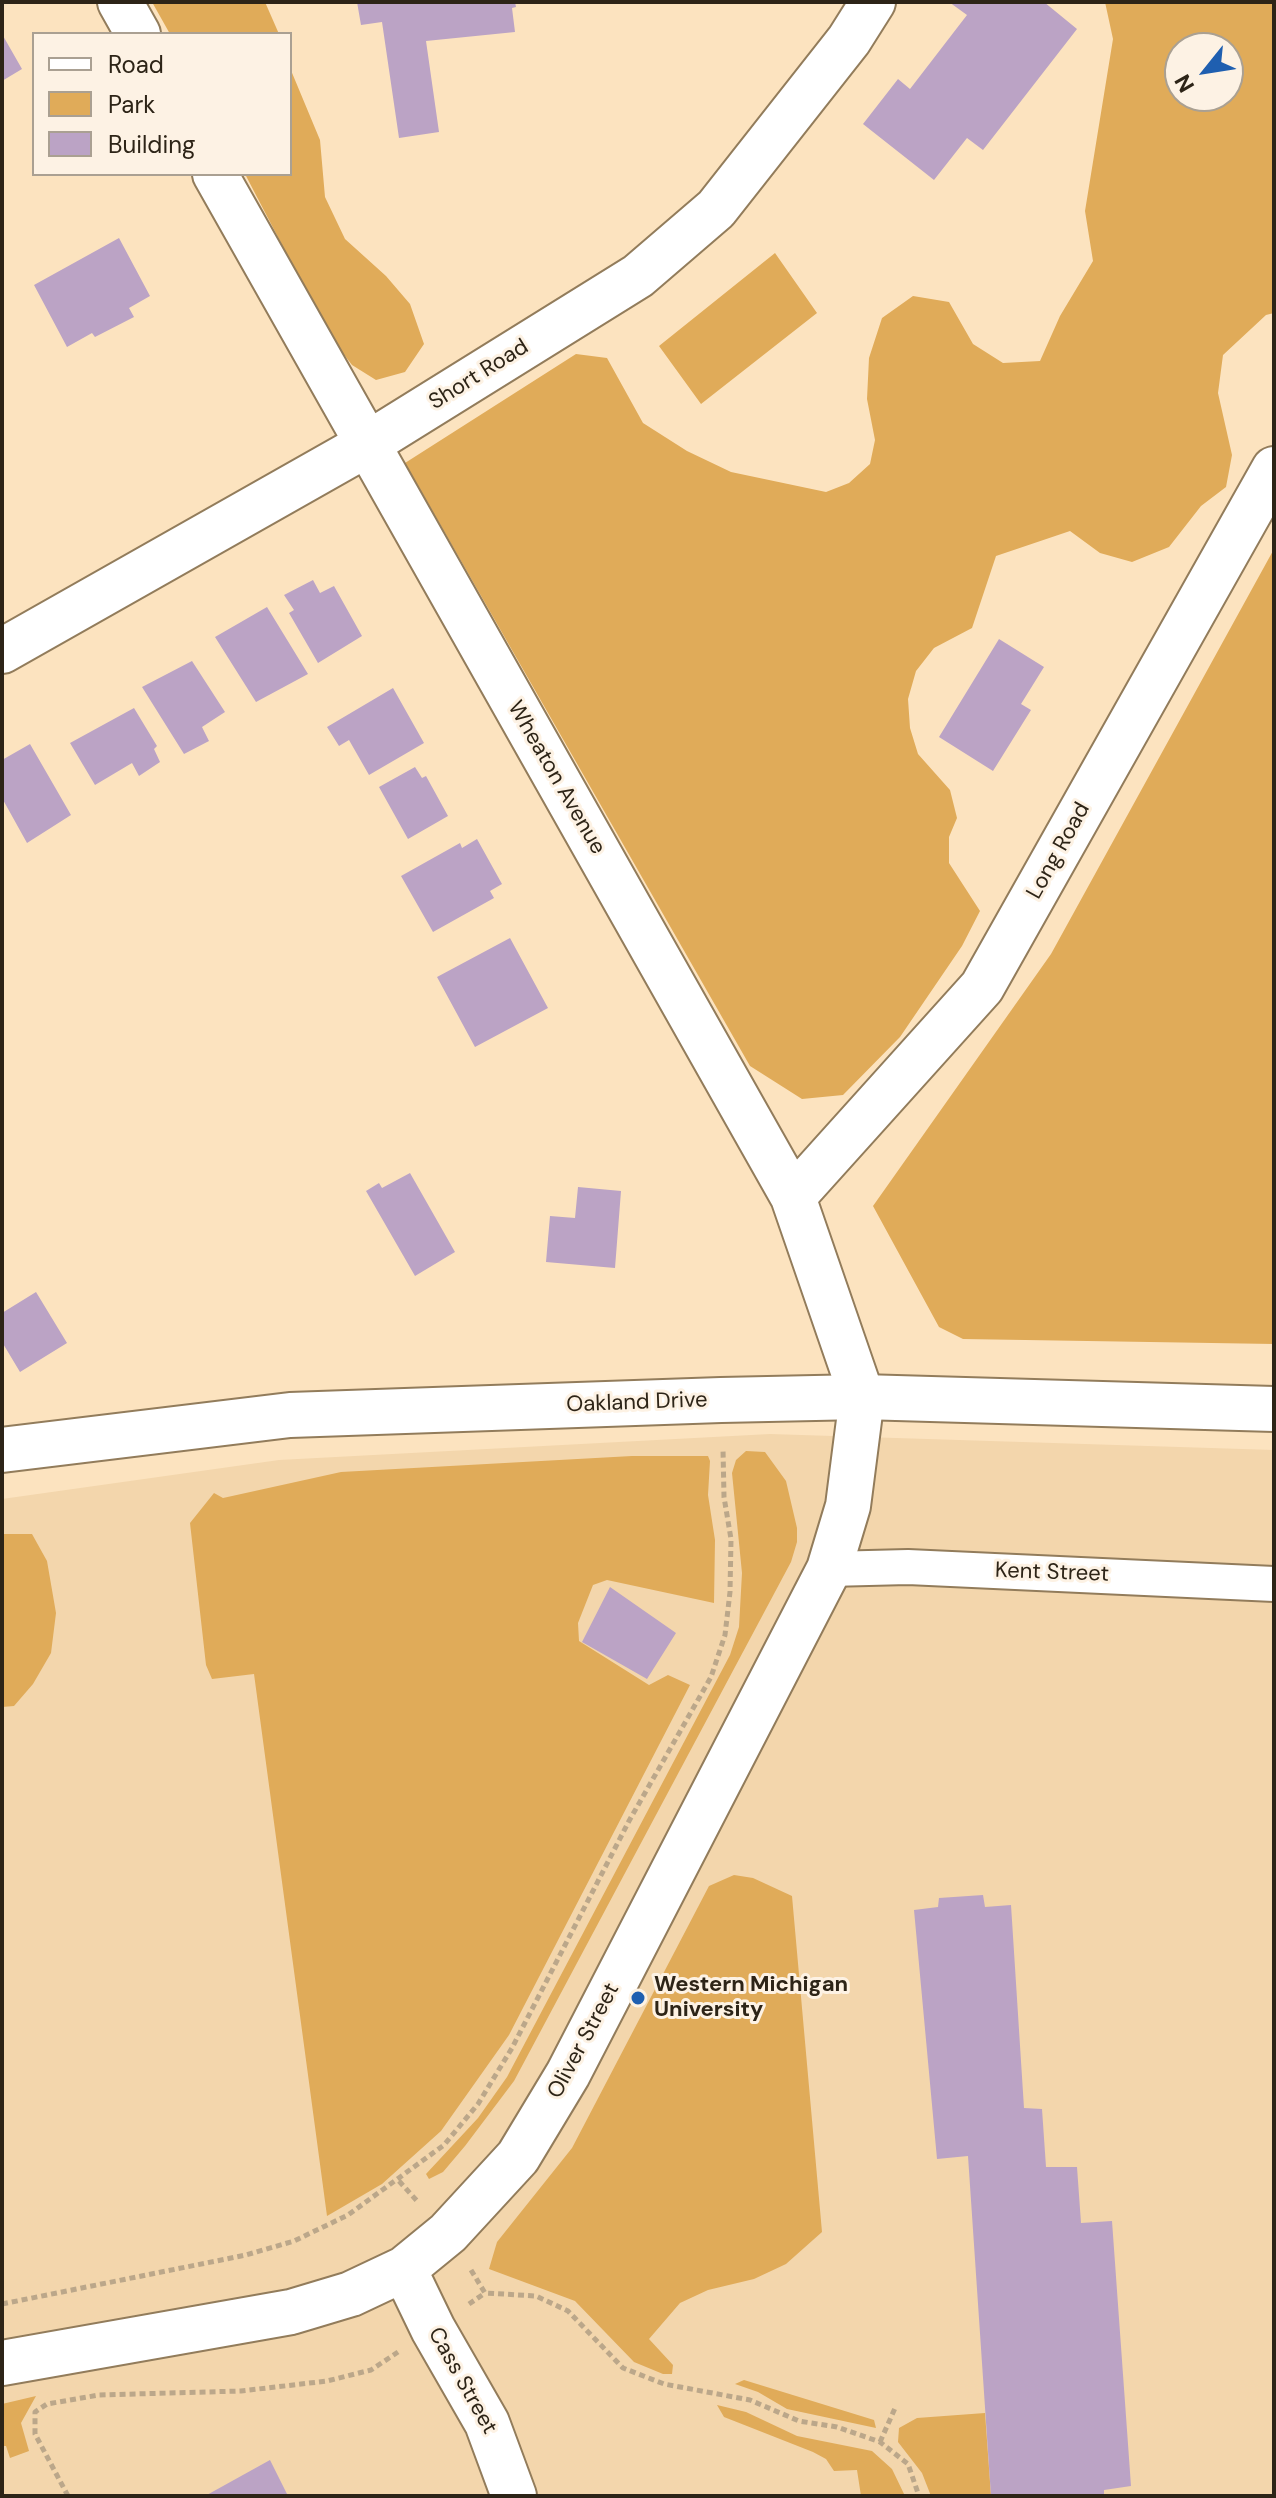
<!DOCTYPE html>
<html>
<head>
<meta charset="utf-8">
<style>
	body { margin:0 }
	#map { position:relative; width:1276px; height:2498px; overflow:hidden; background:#fce3bf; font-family:"DM Sans",sans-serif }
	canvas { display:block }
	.frame { position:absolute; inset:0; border:4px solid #2d2417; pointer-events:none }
	.legend { position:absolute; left:32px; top:32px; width:260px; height:144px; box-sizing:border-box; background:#fdf2e4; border:2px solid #aaa092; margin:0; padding:10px 14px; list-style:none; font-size:24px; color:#2d2417 }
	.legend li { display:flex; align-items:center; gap:16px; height:40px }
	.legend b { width:40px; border:2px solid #aaa092 }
	.north { position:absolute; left:1164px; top:32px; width:80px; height:80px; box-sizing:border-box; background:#fdf2e4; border:2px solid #aaa092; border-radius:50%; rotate:240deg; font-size:22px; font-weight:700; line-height:32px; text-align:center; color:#2d2417 }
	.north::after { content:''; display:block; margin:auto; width:28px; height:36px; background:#1f5fb0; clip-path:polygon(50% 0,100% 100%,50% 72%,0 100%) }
</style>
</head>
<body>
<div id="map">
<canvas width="1276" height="2498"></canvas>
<div class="frame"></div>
<ul class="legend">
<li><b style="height:10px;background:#fff"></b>Road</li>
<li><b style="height:22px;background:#e0ab59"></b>Park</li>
<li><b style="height:22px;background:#bba3c5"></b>Building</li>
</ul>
<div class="north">N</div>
</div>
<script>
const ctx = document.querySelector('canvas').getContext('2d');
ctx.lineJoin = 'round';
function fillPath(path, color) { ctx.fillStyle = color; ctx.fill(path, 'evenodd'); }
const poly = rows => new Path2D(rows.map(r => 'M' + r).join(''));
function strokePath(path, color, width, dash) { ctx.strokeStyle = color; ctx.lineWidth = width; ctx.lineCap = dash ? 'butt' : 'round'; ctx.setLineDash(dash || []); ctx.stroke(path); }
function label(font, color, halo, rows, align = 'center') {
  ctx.font = font + ' "DM Sans",sans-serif'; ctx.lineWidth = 6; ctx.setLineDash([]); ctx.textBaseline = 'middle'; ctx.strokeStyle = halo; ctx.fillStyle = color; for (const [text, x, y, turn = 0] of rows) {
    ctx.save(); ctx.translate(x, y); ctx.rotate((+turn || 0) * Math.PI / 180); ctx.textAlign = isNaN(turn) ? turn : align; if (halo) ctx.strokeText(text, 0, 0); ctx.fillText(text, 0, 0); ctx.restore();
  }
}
fillPath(poly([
	[770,1434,1274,1450,1274,2496,2,2496,2,1499,279,1460]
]), '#f3d6ac');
fillPath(poly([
	[152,2,265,2,279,34,170,34],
	[1105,2,1274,2,1274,313,1266,315,1223,355,1218,393,1232,455,1226,487,1201,506,1169,547,1132,562,1100,553,1070,531,996,556,972,628,934,648,916,671,908,699,910,728,918,754,950,790,957,818,949,837,949,863,980,911,962,946,900,1037,843,1095,802,1099,750,1066,405,463,576,354,607,358,643,423,687,451,731,472,826,492,849,483,870,464,875,440,867,399,869,358,882,318,913,296,949,302,973,344,1003,363,1040,361,1060,316,1093,261,1085,211,1113,39],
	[1180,48,1228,48,1228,96,1180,96],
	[290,68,320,140,325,197,345,239,386,276,410,304,424,344,405,372,376,380,352,365,329,335,245,174,290,174],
	[775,253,817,313,701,404,659,346],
	[1274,549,1274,1344,963,1339,939,1327,873,1206,1051,954],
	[746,1451,765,1452,786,1481,797,1528,797,1542,791,1562,514,2081,465,2146,443,2172,429,2179,426,2174,478,2118,507,2077,730,1655,739,1627,742,1573,732,1473,736,1460],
	[632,1456,708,1456,710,1461,708,1495,715,1540,714,1603,607,1580,593,1585,578,1623,579,1641,649,1685,668,1675,690,1685,509,2035,441,2131,382,2184,327,2216,254,1674,212,1679,206,1665,190,1523,214,1493,223,1498,341,1472],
	[2,1534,32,1534,47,1561,56,1613,51,1653,33,1684,14,1706,2,1707],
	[734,1875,753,1878,792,1896,822,2232,786,2264,754,2279,708,2290,680,2303,649,2339,673,2365,672,2374,663,2374,634,2362,575,2301,489,2269,497,2242,572,2148,709,1886],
	[744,2380,874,2420,876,2428,787,2409,758,2392,735,2384],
	[36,2396,21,2423,29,2451,10,2458,6,2446,2,2446,2,2404],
	[717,2405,746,2412,797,2436,872,2451,892,2469,905,2496,861,2496,857,2470,834,2471,826,2459,813,2452,724,2417],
	[985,2413,991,2496,931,2496,922,2473,898,2442,899,2428,917,2418]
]), '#e0ab59');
fillPath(poly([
	[357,2,515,2,516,7,512,8,515,32,426,41,439,132,399,138,382,22,361,25],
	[949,2,1044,2,1077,29,983,150,967,138,934,180,863,124,898,79,910,89,967,15],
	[2,34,22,69,2,81],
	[119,238,150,296,129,308,134,317,95,337,92,333,67,347,34,285],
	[313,580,320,593,334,586,362,636,318,663,289,613,294,610,284,595],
	[267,607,308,674,256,702,215,637],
	[999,639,1044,667,1021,704,1031,710,993,771,939,737],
	[192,661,225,712,202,727,209,741,184,754,142,687],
	[393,688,424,743,369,775,349,740,339,746,327,727],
	[134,708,157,746,154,749,160,762,139,776,132,763,95,785,70,743],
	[30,744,71,815,27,843,2,798,2,760],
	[415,767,422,778,426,776,448,816,408,839,379,787],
	[477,839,502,884,490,891,494,898,433,932,401,876,460,843,462,848],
	[510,938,548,1008,475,1047,437,977],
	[410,1173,455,1252,415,1276,366,1191,379,1183,382,1188],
	[578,1187,621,1191,615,1268,546,1262,550,1216,575,1218],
	[36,1292,67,1343,20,1372,2,1342,2,1313],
	[610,1587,676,1633,647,1679,582,1642],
	[983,1895,985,1907,1011,1905,1024,2108,1042,2109,1046,2167,1077,2167,1081,2223,1112,2221,1131,2486,1104,2490,1104,2496,991,2496,968,2156,937,2159,914,1910,938,1907,939,1898],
	[270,2460,288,2496,205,2496]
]), '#bba3c5');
const pedestrian = poly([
	[829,1569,908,1567,1274,1584]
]);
const minor = poly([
	[120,2,138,34],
	[2,651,366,445,638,276,716,209,849,40,873,2],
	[793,1197,982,987,1274,469],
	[404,2269,433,2329,487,2423,514,2496],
	[2,2363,291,2312,351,2294,404,2269,448,2233,518,2157,568,2074,829,1569,848,1506,862,1397,793,1197,215,174]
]);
const secondary = poly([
	[2,1450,290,1415,721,1400,862,1397,1274,1409]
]);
strokePath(pedestrian, '#927c5b', 38);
strokePath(minor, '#927c5b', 48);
strokePath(secondary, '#927c5b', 48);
strokePath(poly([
	[399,2181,418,2202],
	[471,2270,485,2293,536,2296,568,2311,623,2368,664,2384,750,2400,799,2421,837,2427,880,2442,908,2464,919,2496],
	[2,2304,246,2255,294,2241,348,2215,444,2145,478,2104,512,2048,629,1821,711,1677,725,1635,730,1592,731,1539,724,1497,723,1449],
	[469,2304,485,2293],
	[880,2442,896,2406],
	[68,2496,35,2434,35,2412,47,2404,99,2395,241,2391,327,2381,371,2370,398,2352]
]), '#bba78a', 5, [6, 4]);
strokePath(pedestrian, '#fff', 34);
strokePath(minor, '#fff', 44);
strokePath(secondary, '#fff', 44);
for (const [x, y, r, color] of [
	[638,1998,8,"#1f5fb0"]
]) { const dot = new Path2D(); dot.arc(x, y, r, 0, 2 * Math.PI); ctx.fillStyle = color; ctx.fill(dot); strokePath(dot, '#fdf2e4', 3); }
label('22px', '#2d2417', '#fdf2e4', [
	["Short Road",479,375,-32],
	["Wheaton Avenue",556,778,60],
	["Long Road",1059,851,-61],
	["Oakland Drive",637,1403,-2],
	["Kent Street",1052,1573,2],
	["Oliver Street",584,2041,-62],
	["Cass Street",462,2381,61]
]);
label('bold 22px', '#2d2417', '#fdf2e4', [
	["Western Michigan",654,1985],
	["University",654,2010]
], 'left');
</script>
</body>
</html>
